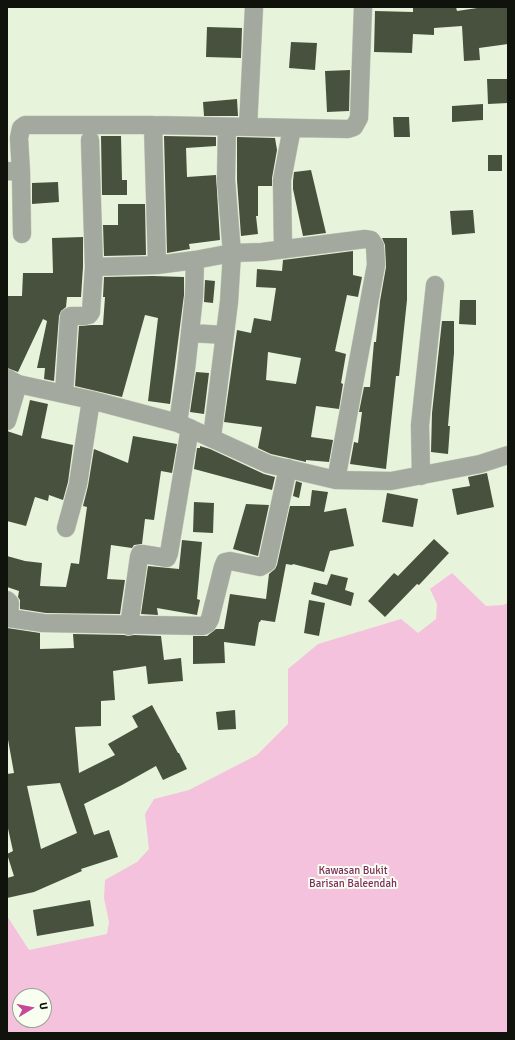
<!DOCTYPE html>
<html>
<head>
<meta charset="utf-8">
<style>
	body { margin:0 }
	#map { position:relative; width:515px; height:1040px; overflow:hidden; background:#e8f3dc; font-family:Signika,sans-serif }
	canvas { display:block }
	.frame { position:absolute; inset:0; border:8px solid #0f130b; pointer-events:none }
	.north { position:absolute; left:12px; top:988px; width:40px; height:40px; box-sizing:border-box; background:#f8fff0; border:1px solid #9ba194; border-radius:50%; rotate:80deg; font-size:11px; font-weight:700; line-height:16px; text-align:center; color:#0f130b }
	.north::after { content:''; display:block; margin:auto; width:14px; height:18px; background:#c54998; clip-path:polygon(50% 0,100% 100%,50% 72%,0 100%) }
</style>
</head>
<body>
<div id="map">
<canvas width="515" height="1040"></canvas>
<div class="frame"></div>
<div class="north">U</div>
</div>
<script>
const ctx = document.querySelector('canvas').getContext('2d');
ctx.lineJoin = 'round';
function fillPath(path, color) { ctx.fillStyle = color; ctx.fill(path, 'evenodd'); }
const poly = rows => new Path2D(rows.map(r => 'M' + r).join(''));
function strokePath(path, color, width, dash) { ctx.strokeStyle = color; ctx.lineWidth = width; ctx.lineCap = dash ? 'butt' : 'round'; ctx.setLineDash(dash || []); ctx.stroke(path); }
function label(font, color, halo, rows, align = 'center') {
  ctx.font = font + ' Signika,sans-serif'; ctx.lineWidth = 4; ctx.setLineDash([]); ctx.textBaseline = 'middle'; ctx.strokeStyle = halo; ctx.fillStyle = color; for (const [text, x, y, turn = 0] of rows) {
    ctx.save(); ctx.translate(x, y); ctx.rotate((+turn || 0) * Math.PI / 180); ctx.textAlign = isNaN(turn) ? turn : align; if (halo) ctx.strokeText(text, 0, 0); ctx.fillText(text, 0, 0); ctx.restore();
  }
}
fillPath(poly([
	[452,573,486,606,503,605,508,603,508,1033,7,1033,7,916,29,950,107,934,109,922,104,898,105,880,137,862,149,849,145,814,154,799,189,790,257,755,288,724,288,669,318,644,401,619,418,633,436,619,437,604,430,589],
	[20,996,44,996,44,1020,20,1020]
]), '#f4c2dd');
fillPath(poly([
	[413,7,456,7,457,11,484,7,508,7,508,44,479,48,480,60,464,61,462,26,434,28,434,35,413,34,412,53,374,52,375,11,413,12],
	[207,27,242,28,241,58,206,57],
	[291,42,317,43,315,70,289,68],
	[350,70,349,111,327,112,325,71],
	[487,79,508,79,508,103,488,104],
	[237,99,238,116,204,116,203,102],
	[483,104,483,120,452,122,452,106],
	[393,117,409,117,410,137,394,137],
	[101,136,121,136,122,180,127,180,127,195,102,195],
	[164,136,216,137,216,146,186,148,187,177,216,175,220,240,189,244,190,249,167,253],
	[237,137,275,138,277,150,272,178,272,186,258,186,258,216,256,216,258,234,241,236,237,180],
	[488,155,502,155,502,171,488,171],
	[311,170,326,233,303,236,293,189,293,181,294,172],
	[58,182,59,202,32,204,32,183],
	[118,204,145,204,146,255,104,256,103,225,118,225],
	[473,210,475,233,452,235,450,211],
	[83,237,83,267,81,297,67,297,66,307,61,311,59,316,54,381,44,379,45,368,37,368,47,321,43,319,18,372,7,368,7,296,22,296,23,273,53,273,52,238],
	[382,238,407,238,407,300,399,376,396,376,386,469,350,464,354,442,358,443,362,412,359,412,364,387,370,387,374,342,376,342,380,301,386,267,385,245],
	[353,251,353,275,362,277,358,297,347,295,335,351,346,354,341,383,343,384,339,409,316,406,311,437,333,440,329,462,306,460,306,462,271,454,258,448,262,427,224,422,237,330,251,333,254,318,271,321,276,288,256,287,257,269,282,271,283,260],
	[268,352,301,358,296,384,266,380],
	[153,276,184,277,184,295,170,404,148,401,158,318,145,315,122,397,75,386,79,326,92,325,103,325,105,297,103,297,104,277],
	[205,280,215,281,213,303,204,302],
	[460,300,476,300,476,325,459,324],
	[442,321,454,321,454,353,448,426,450,426,448,454,431,452,432,413],
	[196,372,209,373,204,414,190,412],
	[30,400,48,404,41,438,73,445,68,482,63,500,49,495,48,501,35,497,26,526,7,521,7,431,22,436],
	[133,436,177,444,172,473,161,471,154,520,145,519,142,544,134,545,132,548,111,545,107,579,125,580,120,614,46,613,20,609,20,600,18,597,19,591,7,587,7,556,25,561,42,563,40,586,66,587,71,563,79,564,87,507,83,506,88,486,94,449,128,463],
	[200,446,210,449,264,474,275,477,272,490,194,469,197,448,200,448],
	[487,473,494,507,457,515,452,489,470,486,468,477],
	[296,481,302,483,299,498,293,496],
	[312,490,328,492,324,512,346,508,354,546,330,551,324,572,293,564,292,565,286,564,275,622,261,620,260,622,259,622,255,646,224,642,225,663,193,664,193,636,207,636,216,629,224,629,230,594,266,599,269,574,275,569,277,565,290,506,310,506],
	[387,493,418,499,413,527,382,522],
	[194,502,214,503,213,533,193,532],
	[246,504,269,505,258,556,233,549],
	[434,539,449,553,419,585,417,584,385,617,368,601,394,573,398,576],
	[182,540,202,542,197,599,200,600,197,615,157,608,158,615,141,614,148,566,179,569],
	[331,574,348,578,345,590,354,593,351,606,311,594,314,582,327,585],
	[309,600,325,603,319,636,304,633],
	[7,628,40,633,40,649,74,648,73,634,124,635,128,636,134,635,161,636,164,660,181,658,183,681,148,684,146,666,113,671,115,700,101,701,101,726,75,727,79,773,115,755,108,744,138,727,132,716,152,705,178,753,179,753,187,769,163,780,156,766,122,785,84,804,94,835,109,830,118,857,81,869,82,871,34,892,7,898,7,878,14,876,7,854,13,851,7,824,7,774,14,773,7,734],
	[60,783,77,833,41,849,27,786],
	[235,710,236,729,218,730,216,712],
	[90,900,94,926,37,936,33,910]
]), '#48513e');
const minor = poly([
	[153,125,157,265],
	[248,127,254,7],
	[7,171,21,172,19,138,21,128,25,125,153,125,348,129,354,127,359,118,363,7],
	[21,172,22,234],
	[283,249,282,180,292,128],
	[94,267,157,265,195,260],
	[190,333,225,335],
	[7,378,18,384,91,400,178,423,268,464,336,480,391,481,480,464,508,455],
	[64,394,69,317,71,316,84,316,89,315,91,312,94,267,90,140],
	[7,421,18,384],
	[178,423,186,369,194,296,195,260,232,253,262,252,365,239,371,240,375,246,376,265,336,480],
	[212,437,229,302,232,253,226,180,227,127],
	[421,476,420,425,435,285],
	[66,528,78,484,91,400],
	[7,600,10,603,9,618,43,623,203,626,207,624,210,619,223,567,225,562,230,561,260,567,267,563,288,468],
	[129,626,139,557,140,554,143,554,167,558,169,553,190,428]
]);
strokePath(minor, '#c5cfbb', 19);
strokePath(minor, '#a4a99f', 18);
label('11px', '#812f63', '#f8fff0', [
	["Kawasan Bukit",353,871],
	["Barisan Baleendah",353,884]
]);
</script>
</body>
</html>
